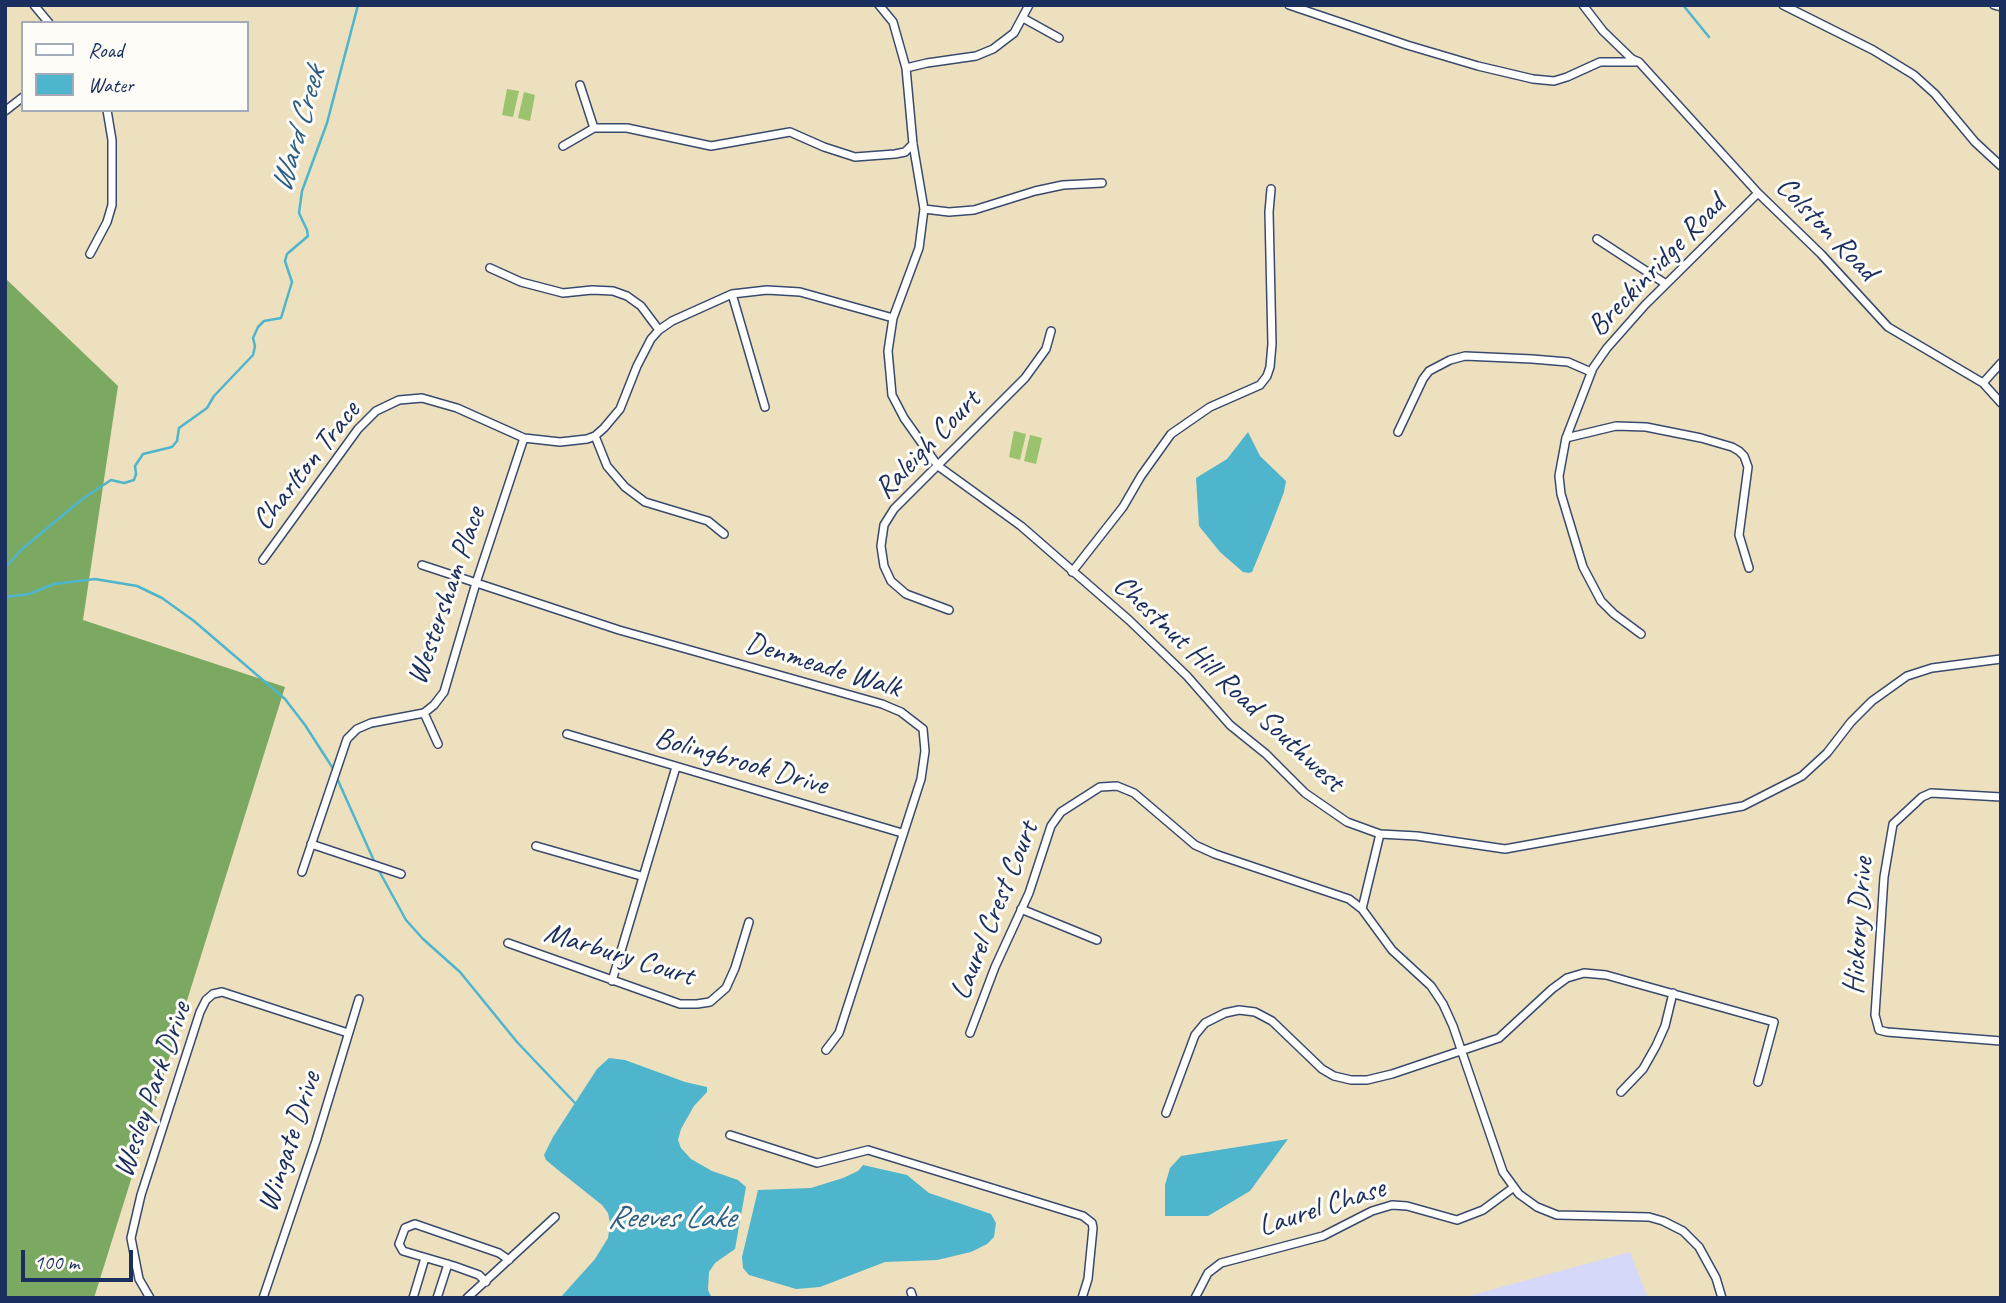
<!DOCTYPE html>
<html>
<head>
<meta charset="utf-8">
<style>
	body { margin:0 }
	#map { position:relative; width:2006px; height:1303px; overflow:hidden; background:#ede0bf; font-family:Caveat,sans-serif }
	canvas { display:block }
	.frame { position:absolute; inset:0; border:7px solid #1b2f5e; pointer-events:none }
	.legend { position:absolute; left:21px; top:21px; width:228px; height:91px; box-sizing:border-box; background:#fdfcf7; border:2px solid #a3aaba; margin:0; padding:9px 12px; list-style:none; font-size:21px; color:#1b2f5e }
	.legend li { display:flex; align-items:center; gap:14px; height:35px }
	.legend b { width:35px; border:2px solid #a3aaba }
	.scale { position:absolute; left:21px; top:1250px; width:112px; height:32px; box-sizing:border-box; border:4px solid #1b2f5e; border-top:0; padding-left:9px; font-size:21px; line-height:24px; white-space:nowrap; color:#1b2f5e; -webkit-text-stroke:5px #fdfcf7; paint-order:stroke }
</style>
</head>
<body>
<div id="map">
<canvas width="2006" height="1303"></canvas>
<div class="frame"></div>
<ul class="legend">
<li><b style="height:9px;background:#fff"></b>Road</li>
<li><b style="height:19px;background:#4eb5cc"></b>Water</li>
</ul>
<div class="scale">100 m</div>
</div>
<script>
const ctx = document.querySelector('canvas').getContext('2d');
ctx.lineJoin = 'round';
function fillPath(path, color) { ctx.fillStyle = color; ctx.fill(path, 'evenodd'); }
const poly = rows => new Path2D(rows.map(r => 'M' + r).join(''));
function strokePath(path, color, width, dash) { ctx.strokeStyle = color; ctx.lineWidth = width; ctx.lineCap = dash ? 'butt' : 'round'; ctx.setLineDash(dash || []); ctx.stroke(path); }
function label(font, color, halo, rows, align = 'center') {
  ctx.font = font + ' Caveat,sans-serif'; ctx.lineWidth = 6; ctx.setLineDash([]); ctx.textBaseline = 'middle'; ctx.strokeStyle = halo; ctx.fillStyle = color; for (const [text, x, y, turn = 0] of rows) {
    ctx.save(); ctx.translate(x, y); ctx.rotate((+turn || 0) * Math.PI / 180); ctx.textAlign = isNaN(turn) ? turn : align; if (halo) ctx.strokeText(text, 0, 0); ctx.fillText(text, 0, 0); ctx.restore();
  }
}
fillPath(poly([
	[1630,1252,1648,1298,1461,1298]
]), '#d5d8f9');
fillPath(poly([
	[507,89,519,91,513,117,502,115],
	[524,92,535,95,530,121,518,118],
	[1014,431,1026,434,1020,460,1009,457],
	[1030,435,1042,438,1036,464,1024,461]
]), '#9bc36e');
fillPath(poly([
	[5,278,118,386,83,620,285,687,94,1298,5,1298]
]), '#7ca961');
fillPath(poly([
	[1248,432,1260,456,1286,481,1284,492,1271,526,1252,572,1249,573,1243,572,1220,552,1199,526,1196,478,1227,459],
	[609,1058,625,1060,685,1082,707,1087,707,1092,694,1106,681,1129,678,1140,681,1148,691,1159,712,1171,738,1180,746,1187,735,1249,715,1263,709,1272,708,1290,712,1298,560,1298,595,1259,608,1238,610,1223,608,1213,602,1205,558,1170,546,1160,544,1155,553,1137,597,1069],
	[1288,1139,1250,1191,1208,1216,1165,1216,1165,1185,1170,1168,1181,1156],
	[863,1165,907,1175,929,1193,991,1214,996,1223,994,1237,987,1244,971,1252,937,1260,885,1262,820,1287,796,1289,749,1275,743,1268,742,1257,758,1190,811,1188,843,1178,858,1171]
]), '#4eb5cc');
strokePath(poly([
	[1683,5,1709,37],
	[5,568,21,550,81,500,111,480,124,483,134,480,136,474,135,466,143,454,172,447,177,441,179,428,207,408,214,396,253,355,255,346,253,338,258,327,264,321,281,318,292,282,285,261,287,254,308,236,307,230,299,213,302,191,327,123,358,5],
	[5,597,29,594,54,584,95,579,137,586,162,598,194,621,285,699,305,725,334,770],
	[336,776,375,863],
	[378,869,406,920,423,939,460,972,517,1042,575,1103]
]), '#4eb5cc', 2.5);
const minor = poly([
	[34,5,49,23],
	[879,5,893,22,906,68,913,144,924,209,919,248,893,318,888,351,892,395,904,418,938,466,1021,526,1129,620,1187,676,1230,725,1266,754,1305,793,1347,822,1380,834,1417,836,1505,849,1743,806,1802,776,1827,753,1851,722,1872,701,1907,676,1932,668,2001,659],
	[1289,5,1407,45,1478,66,1533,79,1554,81,1567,77,1600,62,1635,62],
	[1583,5,1603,31,1632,59,1639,62,1758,193,1821,254,1888,327,1983,383,2001,403],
	[1783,5,1873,50,1914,75,1935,94,1975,142,2001,166],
	[1994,5,2001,7],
	[1023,18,1059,38],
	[906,68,927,63,976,56,993,49,1014,33,1029,5],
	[580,85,594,128],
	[5,111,23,97],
	[563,146,594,128,627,128,711,146,790,132,824,147,855,157,895,154,905,152,913,144],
	[924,209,949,212,974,210,1035,191,1063,185,1102,183],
	[1597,239,1666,284],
	[90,254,107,222,112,205,112,140,107,110],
	[490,268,521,282,563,293,592,290,613,291,627,296,641,306,659,330],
	[732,294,765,407],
	[1983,383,2001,363],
	[1398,432,1423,379,1429,371,1450,360,1465,356,1532,359,1568,362,1591,372],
	[595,436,607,466,625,487,645,502,708,521,724,534],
	[1566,438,1616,426,1646,427,1701,438,1732,447,1739,451,1744,456,1748,467,1739,535,1749,568],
	[263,560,358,429,376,411,399,400,422,398,457,408,524,438,560,442,587,439,595,436,604,428,620,409,637,366,651,339,659,330,672,321,732,294,767,290,800,292,893,318],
	[422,565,619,630,882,704,901,712,923,729,925,751,921,779,839,1033,826,1050],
	[1072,572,1123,507,1141,476,1171,434,1210,407,1260,385,1267,376,1270,367,1272,344,1269,212,1271,189],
	[949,610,906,594,891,581,884,566,881,546,884,525,894,509,1025,378,1046,349,1051,331],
	[1641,634,1614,614,1601,601,1583,567,1561,494,1559,476,1566,438,1593,368,1607,348,1645,305,1758,193],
	[424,713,438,744],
	[567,734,902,833],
	[2001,797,1931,793,1922,797,1893,824,1884,877,1875,1015,1879,1030,1887,1032,2001,1041],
	[1380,834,1362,909,1392,950,1431,986,1443,1004,1453,1026,1503,1172,1519,1194,1537,1207,1557,1215,1649,1217,1663,1221,1683,1231,1699,1247,1716,1278,1722,1298],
	[311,844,401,874],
	[536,846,641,876],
	[302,872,347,739,357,729,371,723,424,713,434,705,444,692,476,583,524,438],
	[1021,909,1097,940],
	[508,943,680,1004,697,1004,710,1002,726,988,735,968,749,922],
	[612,981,676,767],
	[970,1033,995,967,1029,893,1051,826,1061,812,1100,787,1117,786,1134,793,1195,845,1215,854,1349,899,1362,909],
	[1621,1092,1643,1069,1656,1046,1665,1026,1673,993],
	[1166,1113,1195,1035,1205,1023,1225,1013,1239,1010,1255,1012,1272,1021,1322,1069,1334,1076,1351,1080,1367,1080,1392,1074,1499,1038,1552,989,1567,978,1584,973,1606,975,1774,1022,1758,1082],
	[730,1135,817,1163,868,1150,1083,1216,1092,1223,1093,1228,1088,1279,1082,1298],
	[486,1282,479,1275,454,1266,403,1251,399,1244,405,1228,415,1224,499,1253,509,1260],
	[911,1292,913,1298],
	[150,1298,139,1279,131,1238,141,1195,200,1012,206,1000,213,994,222,992,348,1033],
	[263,1298,316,1141,359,999],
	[413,1298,425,1258],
	[437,1298,448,1264],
	[467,1298,555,1217],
	[1195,1298,1208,1273,1221,1263,1323,1236,1372,1211,1392,1205,1407,1206,1457,1220,1483,1210,1514,1187]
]);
strokePath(minor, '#3a4a6d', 10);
strokePath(minor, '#fff', 7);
label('30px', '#1b2f5e', '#fdfcf7', [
	["Colston Road",1826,229,46],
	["Breckinridge Road",1657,266,-46],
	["Raleigh Court",928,445,-46],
	["Charlton Trace",307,466,-52],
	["Westersham Place",447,596,-71],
	["Denmeade Walk",823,666,17],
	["Chestnut Hill Road Southwest",1228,684,43],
	["Bolingbrook Drive",741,762,16],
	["Laurel Crest Court",995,911,-68],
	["Hickory Drive",1859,926,-86],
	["Marbury Court",619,955,17],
	["Wesley Park Drive",153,1090,-71],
	["Wingate Drive",290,1142,-72],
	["Laurel Chase",1322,1208,-18]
]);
label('italic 32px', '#2d5e84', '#fdfcf7', [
	["Ward Creek",299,130,-74],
	["Reeves Lake",671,1219]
]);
</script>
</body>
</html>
